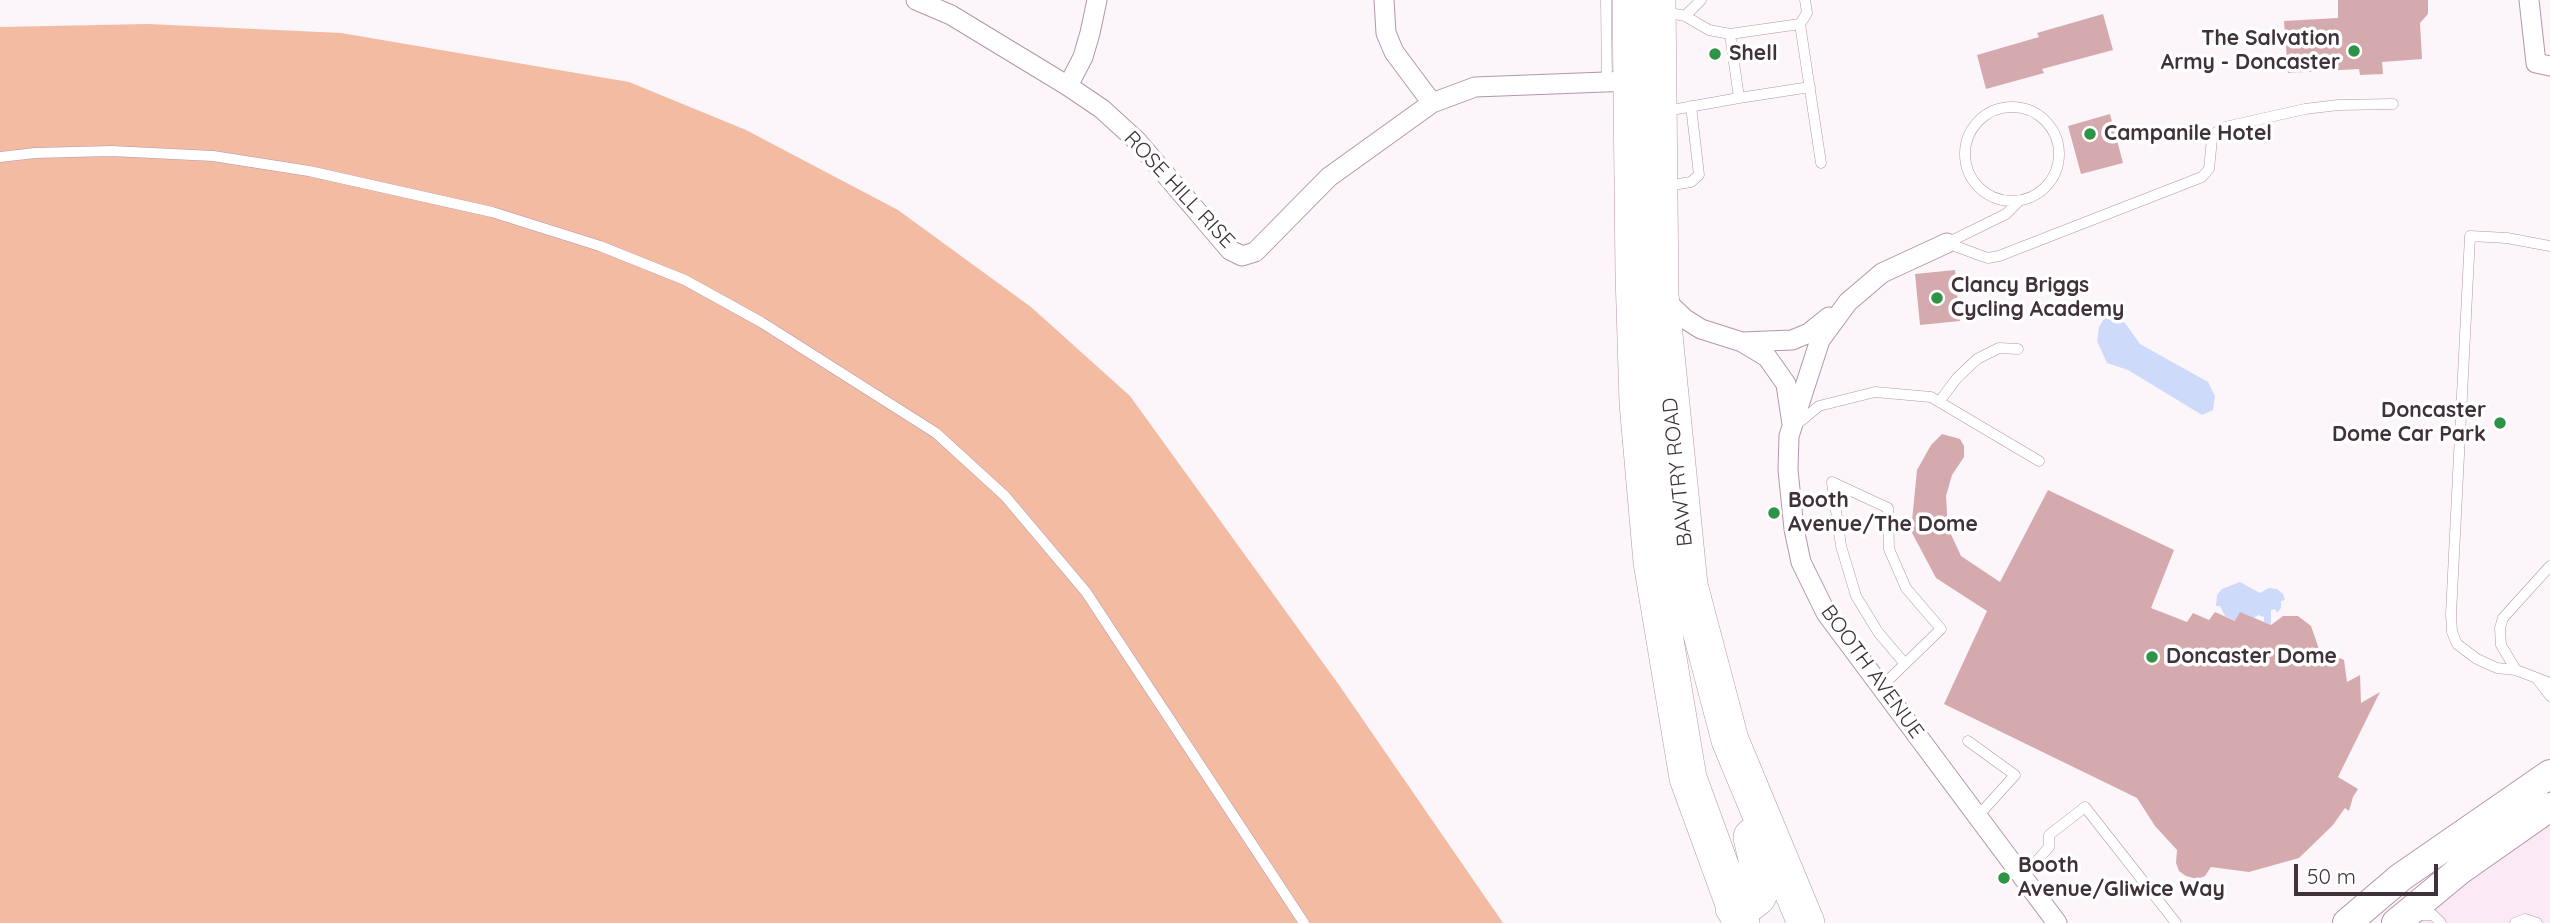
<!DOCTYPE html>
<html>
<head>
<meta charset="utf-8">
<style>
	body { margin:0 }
	#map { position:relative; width:2550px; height:923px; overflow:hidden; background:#fcf5fa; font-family:Quicksand,sans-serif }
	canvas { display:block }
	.scale { position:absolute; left:2294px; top:864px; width:144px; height:32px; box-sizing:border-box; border:4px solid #3f323b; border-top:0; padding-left:9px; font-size:21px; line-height:24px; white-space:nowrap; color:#3f323b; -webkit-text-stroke:5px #fff; paint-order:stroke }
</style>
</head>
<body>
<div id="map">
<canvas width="2550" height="923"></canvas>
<div class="scale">50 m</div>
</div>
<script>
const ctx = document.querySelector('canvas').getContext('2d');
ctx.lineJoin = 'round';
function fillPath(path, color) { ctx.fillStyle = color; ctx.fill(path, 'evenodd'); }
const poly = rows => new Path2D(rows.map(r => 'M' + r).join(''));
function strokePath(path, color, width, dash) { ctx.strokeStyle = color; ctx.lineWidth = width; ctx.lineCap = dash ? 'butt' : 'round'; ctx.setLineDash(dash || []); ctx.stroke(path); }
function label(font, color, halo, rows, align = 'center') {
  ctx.font = font + ' Quicksand,sans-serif'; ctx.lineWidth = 7; ctx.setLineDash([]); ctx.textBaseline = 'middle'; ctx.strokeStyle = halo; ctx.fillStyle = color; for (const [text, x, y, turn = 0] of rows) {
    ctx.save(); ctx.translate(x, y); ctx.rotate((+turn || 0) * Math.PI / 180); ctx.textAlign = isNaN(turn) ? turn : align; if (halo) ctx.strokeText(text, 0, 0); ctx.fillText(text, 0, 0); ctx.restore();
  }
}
fillPath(poly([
	[2550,804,2550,923,2396,923]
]), '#fbeaf6');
fillPath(poly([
	[148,24,341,33,629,82,746,130,898,210,1031,307,1130,396,1339,685,1503,923,0,923,0,27]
]), '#f2bba2');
fillPath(poly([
	[2109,311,2125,323,2140,344,2208,382,2215,396,2213,410,2202,415,2128,370,2107,363,2097,341,2099,327],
	[2240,582,2260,593,2269,588,2277,589,2283,594,2285,600,2281,601,2281,608,2277,613,2275,609,2271,610,2271,625,2264,622,2264,617,2258,615,2246,624,2242,624,2225,616,2220,606,2216,606,2217,595,2222,589]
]), '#cddafa');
fillPath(poly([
	[2338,0,2428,0,2428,14,2420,23,2422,59,2382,62,2383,74,2360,75,2359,69,2288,73,2284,21,2338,18],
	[2103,14,2113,50,2042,69,2044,73,1986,89,1977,55,2039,37,2037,33],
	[2110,114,2123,163,2081,174,2068,126],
	[1955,270,1960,321,1920,325,1915,274],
	[1942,434,1960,439,1964,446,1964,457,1952,475,1946,496,1948,528,1961,556,2000,582,2048,490,2174,550,2151,608,2187,622,2193,613,2209,620,2215,612,2235,621,2240,612,2271,625,2283,616,2298,616,2311,626,2319,649,2344,660,2347,682,2360,675,2361,703,2380,692,2338,777,2358,789,2353,797,2349,811,2345,808,2333,825,2299,858,2249,872,2211,867,2205,876,2197,879,2186,876,2179,871,2176,863,2177,850,2155,826,2137,798,1944,704,1987,611,1936,578,1911,531,1917,470,1931,445]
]), '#d5aaaf');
const lane = poly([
	[1606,0,1607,82],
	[1665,12,1685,16,1709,30,1730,34,1800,24,1807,13,1805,0],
	[1685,16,1701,0],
	[1800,24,1821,163],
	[1739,98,1810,87],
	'1965 154a47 47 0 1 1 94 0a47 47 0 1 1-94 0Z',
	[1666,111,1739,98,1730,34],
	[0,157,35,153,111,151,213,156,309,171,492,212,600,246,685,280,761,322,936,433,1005,496,1086,592,1304,923],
	[1666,186,1691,182,1699,175,1691,106],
	[1947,243,1979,255,1988,258,1999,256,2202,177,2209,169,2212,139,2215,133,2225,127,2305,109,2338,105,2393,104],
	[1947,243,2006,214,2018,202],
	[2550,246,2507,238,2470,236,2451,614,2452,632,2457,644,2477,659,2497,668,2516,670,2501,645,2500,628,2503,618,2550,566],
	[1939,402,1957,378,1977,359,1999,348,2018,349],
	[1795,426,1819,406,1875,392,1931,397,2039,461],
	[2516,670,2550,683],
	[2538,680,2550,696],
	[1881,687,1941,629,1906,588,1889,549,1888,508,1832,482,1841,546,1856,596,1878,632,1905,664],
	[1968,741,2015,775,1978,816],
	[2023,877,2049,847,2049,835,2085,807,2176,923],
	[2417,915,2433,915,2441,923],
	[2515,923,2525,919,2537,923]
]);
const street = poly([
	[916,0,951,15,1068,86,1102,109,1137,141,1230,250,1242,256,1255,252,1329,177,1432,103,1475,87,1631,81],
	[1384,0,1386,33,1394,52,1432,103],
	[2529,0,2536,63,2550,66],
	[1068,86,1083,57,1090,33,1097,0],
	[1947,243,1882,273,1848,302,1820,340,1789,436,1788,470,1794,529,1801,562,1826,613,2057,923],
	[1661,296,1685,319,1701,329,1742,342,1767,357,1786,384,1792,424],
	[1742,342,1792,340,1809,333,1829,317]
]);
const secondary = poly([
	[2347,923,2401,877,2550,774],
	[2396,923,2460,870,2550,807]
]);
const highway = poly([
	[1631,0,1634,274,1638,403,1652,562,1688,778,1741,923],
	[1657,0,1660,295,1689,585,1730,740,1806,923],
	[1734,908,1749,903,1757,897,1763,885,1752,837]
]);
strokePath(lane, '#b595ac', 11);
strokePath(street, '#b595ac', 21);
strokePath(secondary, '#b595ac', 30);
strokePath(highway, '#b595ac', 38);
strokePath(lane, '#fff', 10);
strokePath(street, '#fff', 19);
strokePath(secondary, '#fff', 28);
strokePath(highway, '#fff', 37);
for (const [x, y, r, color] of [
	[2354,51,7,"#2e9247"],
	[1715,54,7,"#2e9247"],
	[2090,134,7,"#2e9247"],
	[1937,298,7,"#2e9247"],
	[2500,423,7,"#2e9247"],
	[1774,513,7,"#2e9247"],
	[2152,657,7,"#2e9247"],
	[2004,878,7,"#2e9247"]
]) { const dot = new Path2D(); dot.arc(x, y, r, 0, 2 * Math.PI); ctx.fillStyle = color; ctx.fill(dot); strokePath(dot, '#fff', 2.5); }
label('bold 21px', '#3f323b', '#fff', [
	["The Salvation",2340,39,"right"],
	["Army - Doncaster",2340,63,"right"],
	["Shell",1729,54],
	["Campanile Hotel",2104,134],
	["Clancy Briggs",1951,286],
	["Cycling Academy",1951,310],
	["Doncaster",2486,411,"right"],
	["Dome Car Park",2486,435,"right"],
	["Booth",1788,501],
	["Avenue/The Dome",1788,525],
	["Doncaster Dome",2166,657],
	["Booth",2018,866],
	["Avenue/Gliwice Way",2018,890]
], 'left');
label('21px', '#3f323b', '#fff', [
	["ROSE HILL RISE",1179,190,47],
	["BAWTRY ROAD",1678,472,-96],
	["BOOTH AVENUE",1872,672,54]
]);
</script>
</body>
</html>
